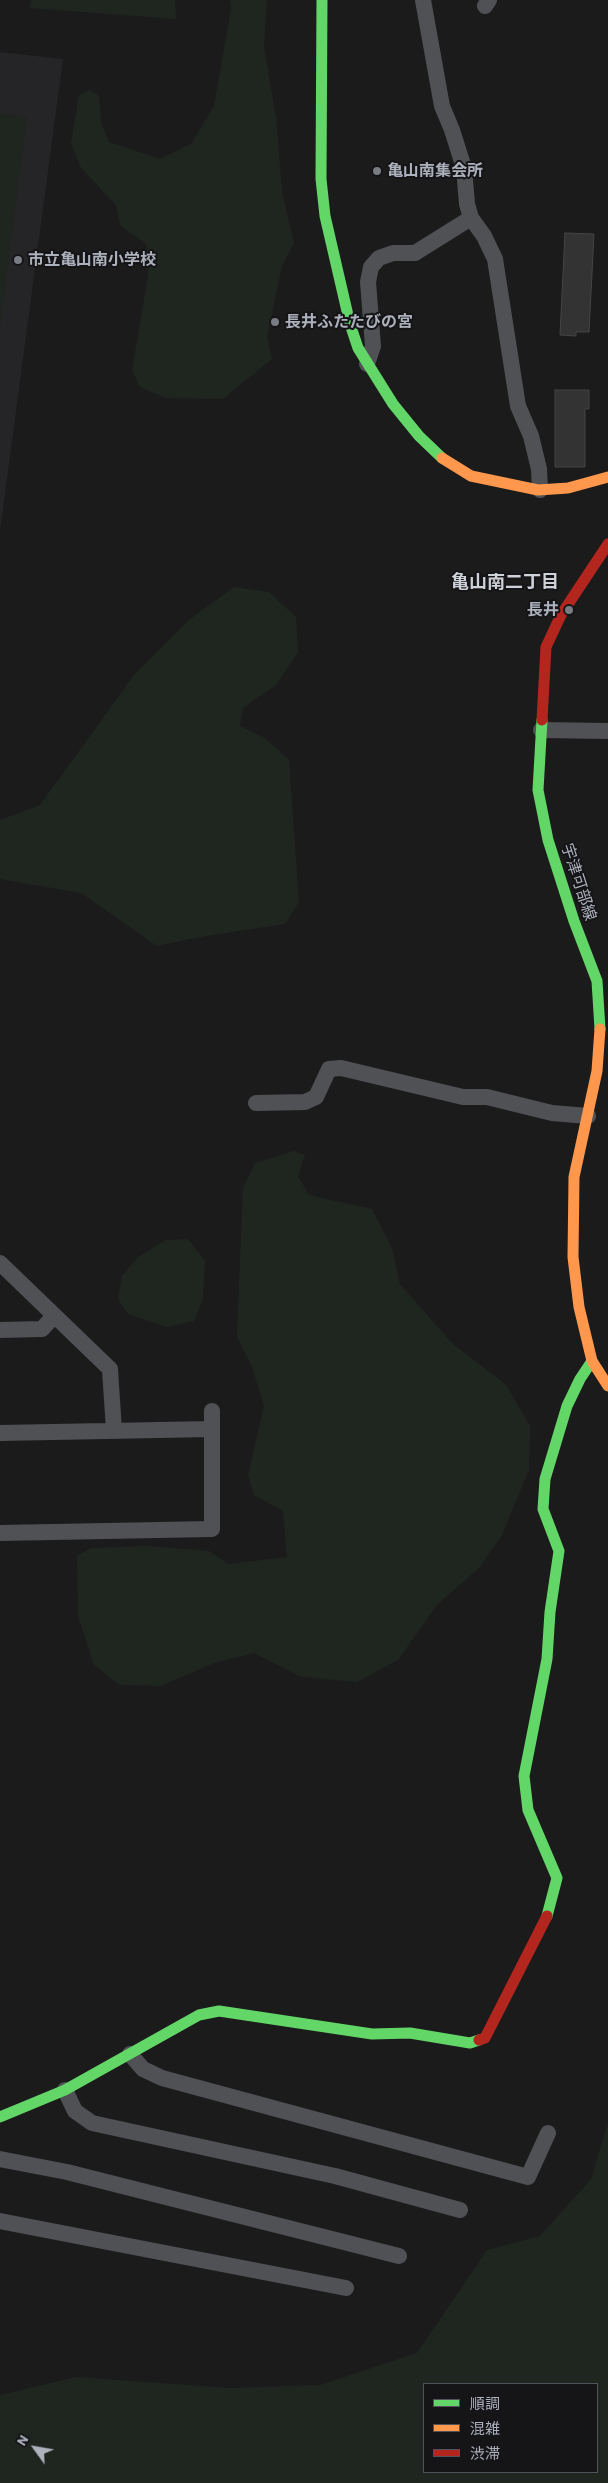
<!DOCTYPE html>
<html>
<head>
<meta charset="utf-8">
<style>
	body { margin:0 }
	#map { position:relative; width:608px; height:2483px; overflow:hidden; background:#1b1b1c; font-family:Barlow,"Noto Sans JP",sans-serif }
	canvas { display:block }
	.legend { position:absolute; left:423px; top:2383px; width:175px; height:90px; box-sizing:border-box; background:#151518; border:1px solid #52535a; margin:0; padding:6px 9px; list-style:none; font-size:15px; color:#adb1bc }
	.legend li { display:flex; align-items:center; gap:10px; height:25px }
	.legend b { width:25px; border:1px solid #52535a }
	.north { position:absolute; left:10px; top:2423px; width:50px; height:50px; -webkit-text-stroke:4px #151518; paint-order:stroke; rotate:302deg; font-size:14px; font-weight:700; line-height:20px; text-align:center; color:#adb1bc }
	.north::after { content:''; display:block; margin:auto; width:18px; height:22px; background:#adb1bc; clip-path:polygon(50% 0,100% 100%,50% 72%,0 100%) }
</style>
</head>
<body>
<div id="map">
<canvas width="608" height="2483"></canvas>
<ul class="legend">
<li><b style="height:6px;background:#63d668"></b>順調</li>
<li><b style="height:6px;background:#ff974d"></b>混雑</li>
<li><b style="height:6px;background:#b3261e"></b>渋滞</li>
</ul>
<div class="north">N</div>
</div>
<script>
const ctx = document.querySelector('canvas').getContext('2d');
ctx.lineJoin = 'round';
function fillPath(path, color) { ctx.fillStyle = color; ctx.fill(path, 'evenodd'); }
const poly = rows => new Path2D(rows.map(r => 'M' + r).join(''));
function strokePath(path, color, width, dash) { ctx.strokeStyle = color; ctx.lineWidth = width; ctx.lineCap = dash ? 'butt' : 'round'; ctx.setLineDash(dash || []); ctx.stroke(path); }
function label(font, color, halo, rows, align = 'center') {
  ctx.font = font + ' Barlow,"Noto Sans JP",sans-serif'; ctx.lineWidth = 4; ctx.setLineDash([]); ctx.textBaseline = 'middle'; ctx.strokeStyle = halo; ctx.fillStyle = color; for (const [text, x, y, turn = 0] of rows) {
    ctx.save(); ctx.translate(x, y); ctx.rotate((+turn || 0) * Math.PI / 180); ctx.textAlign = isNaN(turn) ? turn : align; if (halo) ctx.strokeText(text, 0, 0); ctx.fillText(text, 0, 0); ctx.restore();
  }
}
fillPath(poly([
	[0,52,63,59,0,531]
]), '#252528');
fillPath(poly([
	[31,0,175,0,176,19,30,8],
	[230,0,267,0,264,47,276,118,282,191,294,243,282,266,267,338,272,359,223,399,166,398,140,387,132,370,148,276,146,244,120,225,116,205,81,168,71,143,79,95,89,90,99,95,101,122,109,142,160,159,191,144,214,106,231,9],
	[0,113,27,117,0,329],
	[234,587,269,592,296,617,298,652,276,685,243,708,240,726,265,738,289,760,299,902,285,924,200,937,157,946,81,893,0,879,0,820,40,805,134,675,190,619],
	[294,1151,305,1155,298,1176,309,1195,372,1209,392,1248,400,1284,452,1343,506,1385,530,1426,529,1470,502,1535,479,1568,437,1605,398,1660,357,1682,301,1677,254,1653,214,1663,161,1686,120,1685,94,1665,78,1616,77,1556,91,1548,146,1546,209,1551,228,1564,287,1557,283,1511,254,1495,248,1475,264,1406,252,1367,237,1337,243,1188,255,1163],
	[188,1239,205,1261,203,1299,194,1321,167,1327,128,1314,118,1299,122,1276,138,1257,166,1240],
	[608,2123,608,2483,0,2483,0,2395,76,2377,229,2388,320,2385,417,2353,487,2250,540,2236,591,2179],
	[424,2384,597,2384,597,2472,424,2472]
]), '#1f2620');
const building = poly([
	[565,233,594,234,589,332,576,332,576,336,560,335,565,233],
	[555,390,589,390,589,409,585,409,585,467,555,467,555,390]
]);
fillPath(building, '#333334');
strokePath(building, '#444548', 1);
strokePath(poly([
	[423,0,442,106,452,130,464,168,467,204,471,218,484,236,495,259,518,406,531,436,539,469,540,490],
	[485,6,489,0],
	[367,364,373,346,368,282,371,267,379,258,393,253,415,253,471,218],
	[541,730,608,731],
	[256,1103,305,1102,316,1097,329,1069,341,1068,463,1097,487,1097,552,1113,588,1116],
	[0,1263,110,1369,114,1431],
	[0,1330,42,1329,54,1316],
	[0,1433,212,1429],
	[0,1533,212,1529,212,1411],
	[130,2054,143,2069,162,2078,528,2177,548,2133],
	[65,2090,75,2111,92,2123,335,2176,460,2210],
	[0,2159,67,2172,399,2256],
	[0,2221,346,2288]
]), '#4f5155', 16);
strokePath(poly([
	[322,0,321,179,325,216,350,324,358,348,393,404,419,436,442,458],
	[542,720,538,790,548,840,574,921,597,981,600,1029],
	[547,1916,557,1878,528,1810,524,1776,547,1659,550,1612,559,1551,543,1509,545,1479,567,1406,580,1379,592,1361],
	[0,2117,65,2090,199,2015,219,2011,372,2034,410,2033,470,2043,479,2040]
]), '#63d668', 11);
strokePath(poly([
	[442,458,471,476,538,490,568,488,608,477],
	[600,1029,597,1071,574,1177,573,1257,579,1307,592,1361,608,1386]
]), '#ff974d', 11);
strokePath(poly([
	[542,720,546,647,561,615,608,544],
	[479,2040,485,2038,547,1916]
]), '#b3261e', 11);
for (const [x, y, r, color] of [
	[377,171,5,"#7a7c84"],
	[18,260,5,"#7a7c84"],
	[275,322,5,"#7a7c84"],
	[569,610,5,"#7a7c84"]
]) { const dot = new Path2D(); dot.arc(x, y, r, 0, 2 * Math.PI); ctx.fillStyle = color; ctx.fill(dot); strokePath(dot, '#151518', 2); }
label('bold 16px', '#adb1bc', '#151518', [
	["亀山南集会所",387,171],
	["市立亀山南小学校",28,260],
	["長井ふたたびの宮",285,322],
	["長井",559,610,"right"]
], 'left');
label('16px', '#adb1bc', '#151518', [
	["宇津可部線",579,882,72]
]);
label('bold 18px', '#ced1d8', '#151518', [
	["亀山南二丁目",505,582]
]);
</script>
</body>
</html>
